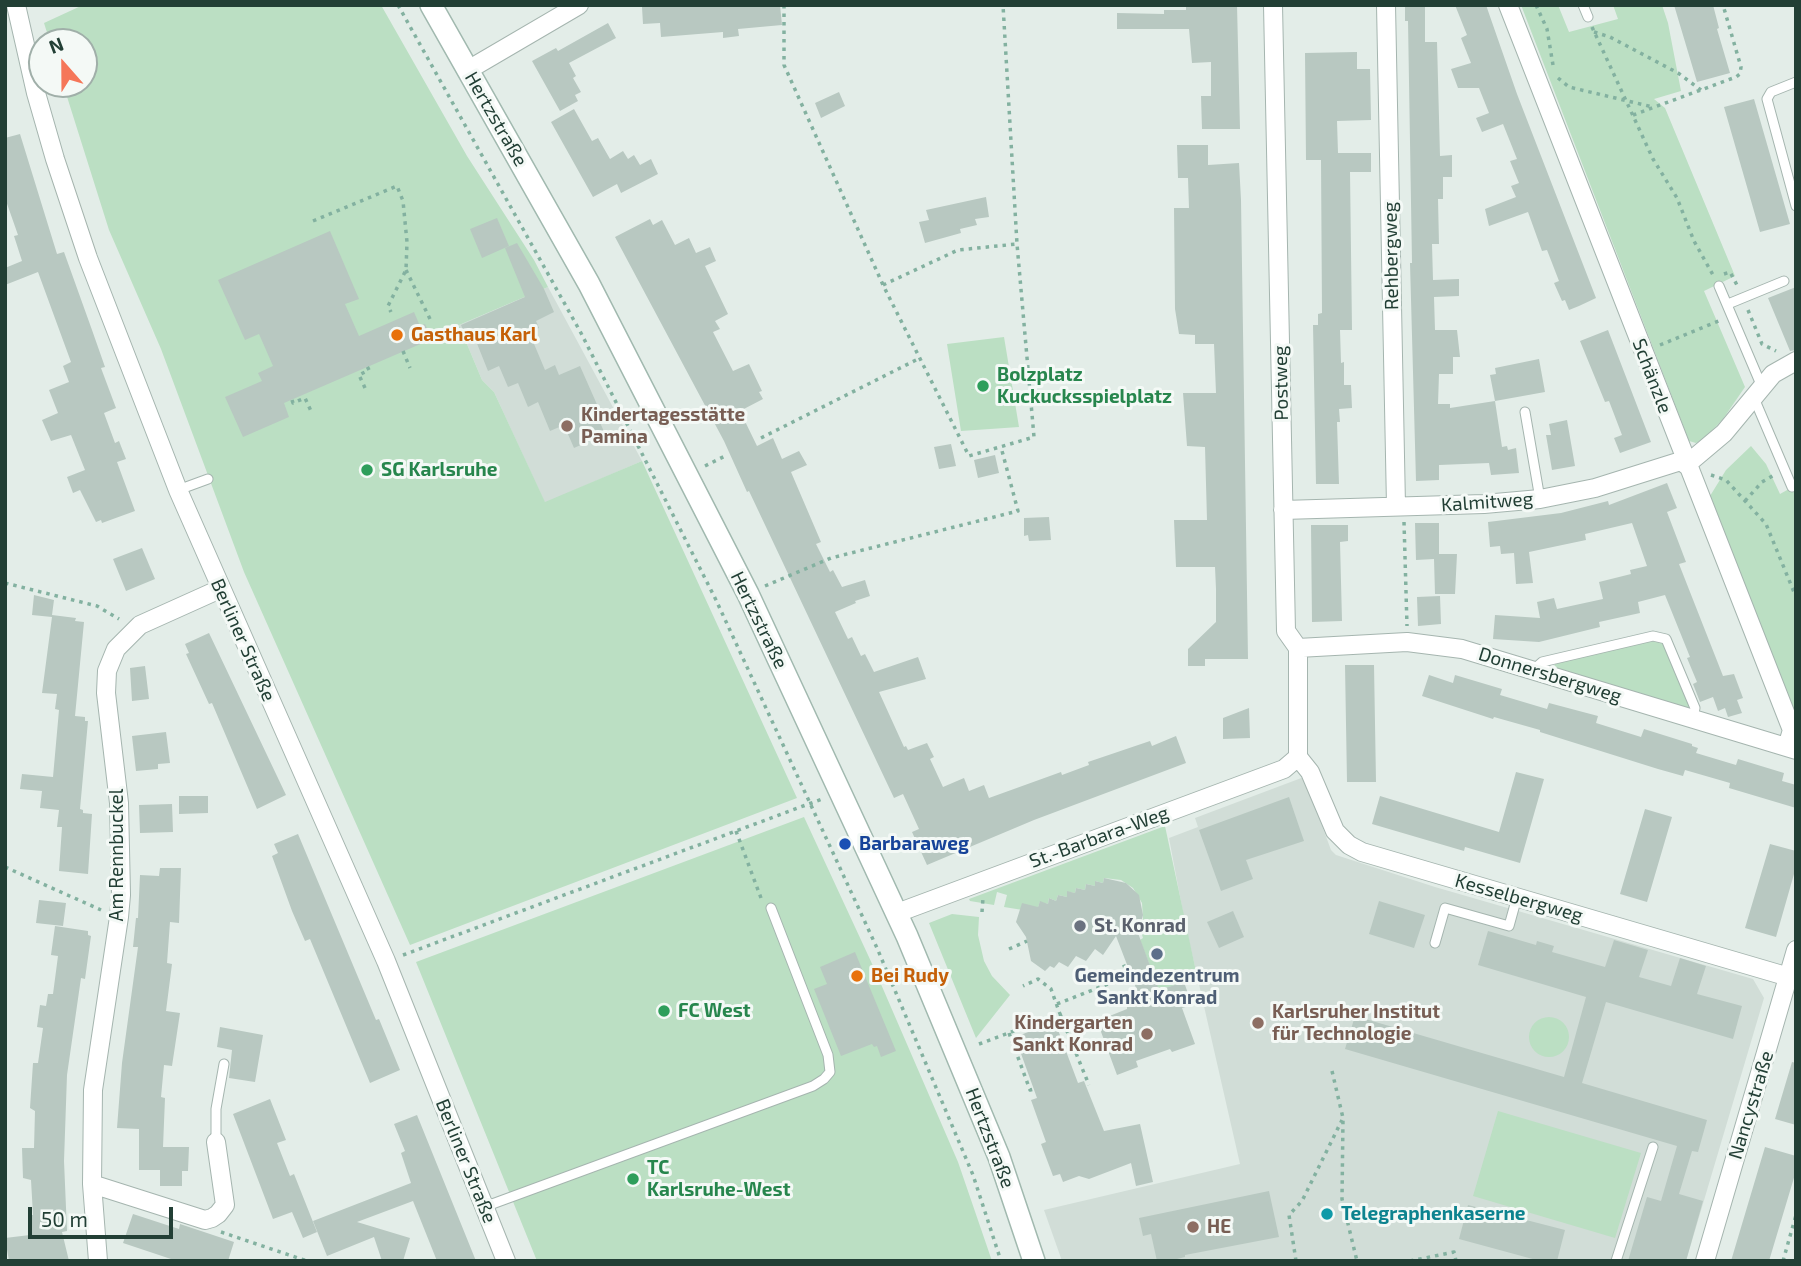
<!DOCTYPE html>
<html>
<head>
<meta charset="utf-8">
<style>
	body { margin:0 }
	#map { position:relative; width:1801px; height:1266px; overflow:hidden; background:#e3ede8; font-family:"Exo 2",sans-serif }
	canvas { display:block }
	.frame { position:absolute; inset:0; border:7px solid #223f35; pointer-events:none }
	.north { position:absolute; left:28px; top:28px; width:70px; height:70px; box-sizing:border-box; background:#f4f9f6; border:2px solid #a0afa9; border-radius:50%; rotate:339deg; font-size:19px; font-weight:700; line-height:28px; text-align:center; color:#223f35 }
	.north::after { content:''; display:block; margin:auto; width:24px; height:32px; background:#f57659; clip-path:polygon(50% 0,100% 100%,50% 72%,0 100%) }
	.scale { position:absolute; left:28px; top:1207px; width:145px; height:32px; box-sizing:border-box; border:4px solid #223f35; border-top:0; padding-left:9px; font-size:21px; line-height:24px; white-space:nowrap; color:#223f35; -webkit-text-stroke:5px #f4f9f6; paint-order:stroke }
</style>
</head>
<body>
<div id="map">
<canvas width="1801" height="1266"></canvas>
<div class="frame"></div>
<div class="north">N</div>
<div class="scale">50 m</div>
</div>
<script>
const ctx = document.querySelector('canvas').getContext('2d');
ctx.lineJoin = 'round';
function fillPath(path, color) { ctx.fillStyle = color; ctx.fill(path, 'evenodd'); }
const poly = rows => new Path2D(rows.map(r => 'M' + r).join(''));
function strokePath(path, color, width, dash) { ctx.strokeStyle = color; ctx.lineWidth = width; ctx.lineCap = dash ? 'butt' : 'round'; ctx.setLineDash(dash || []); ctx.stroke(path); }
function label(font, color, halo, rows, align = 'center') {
  ctx.font = font + ' "Exo 2",sans-serif'; ctx.lineWidth = 6; ctx.setLineDash([]); ctx.textBaseline = 'middle'; ctx.strokeStyle = halo; ctx.fillStyle = color; for (const [text, x, y, turn = 0] of rows) {
    ctx.save(); ctx.translate(x, y); ctx.rotate((+turn || 0) * Math.PI / 180); ctx.textAlign = isNaN(turn) ? turn : align; if (halo) ctx.strokeText(text, 0, 0); ctx.fillText(text, 0, 0); ctx.restore();
  }
}
fillPath(poly([
	[548,287,642,461,545,503,494,392,482,380,459,325],
	[1304,777,1331,850,1336,855,1435,887,1753,979,1764,998,1686,1261,1062,1261,1044,1210,1240,1164,1185,923,1169,838,1198,827,1195,818]
]), '#d1ddd7');
fillPath(poly([
	[83,5,381,5,467,156,534,260,548,287,459,325,482,380,494,392,545,502,642,461,797,798,410,945,244,572,161,349,109,230,63,84,84,84,84,42,50,42,44,23],
	[1521,5,1558,5,1569,32,1618,19,1613,5,1662,5,1668,23,1681,91,1654,99,1665,108,1735,276,1704,291,1745,387,1723,419,1705,438,1696,443,1689,441],
	[1004,337,1019,427,961,431,947,344],
	[1751,446,1766,464,1780,494,1796,485,1796,726,1710,496,1726,470],
	[1648,641,1663,642,1690,709,1554,671,1555,663],
	[804,817,874,968,958,1162,992,1261,537,1261,416,962],
	[1165,826,1197,976,1184,982,1154,992,1144,973,1151,969,1140,940,1143,938,1140,928,1143,919,1142,903,1133,888,1121,880,1104,878,1103,883,1095,881,1095,886,1086,884,1085,890,1076,888,1075,893,1068,892,1067,897,1058,895,1056,901,1049,898,1048,904,1040,902,1038,907,1029,911,1004,907,1007,895,997,892,994,905,970,901,969,899],
	[952,914,979,917,978,935,984,961,992,976,1010,995,976,1038,929,923],
	'1529 1037a20 20 0 1 1 40 0a20 20 0 1 1-40 0Z',
	[1498,1111,1641,1153,1615,1238,1473,1196]
]), '#bbdfc3');
fillPath(poly([
	[659,5,780,5,782,25,738,29,739,36,723,38,723,32,661,37,660,23,643,24,642,7],
	[1186,5,1237,5,1240,129,1202,129,1201,96,1211,96,1211,62,1192,63,1189,29,1117,29,1117,13,1164,14,1164,10,1186,10],
	[1405,5,1425,5,1425,42,1437,42,1440,156,1452,155,1452,177,1443,177,1443,199,1438,199,1439,244,1432,244,1433,280,1459,279,1459,296,1434,297,1435,330,1457,330,1460,357,1453,357,1453,374,1439,374,1438,404,1450,404,1450,408,1495,401,1502,447,1507,446,1508,450,1516,448,1519,473,1491,475,1489,463,1439,465,1439,480,1416,481,1410,263,1412,263,1408,21,1405,21],
	[1455,5,1486,5,1517,94,1596,298,1579,306,1569,310,1565,300,1562,301,1554,283,1559,281,1547,250,1542,251,1528,212,1489,226,1485,209,1516,197,1511,186,1519,183,1510,161,1517,159,1503,124,1482,132,1476,118,1489,113,1479,88,1458,88,1451,69,1471,63,1461,38,1467,35],
	[1674,5,1713,5,1719,28,1717,29,1730,73,1697,82],
	[608,23,616,38,569,63,576,76,573,78,581,92,575,95,578,101,560,111,532,61,556,48,558,51],
	[1357,52,1357,69,1370,69,1371,120,1337,121,1338,153,1371,153,1371,172,1350,172,1352,330,1340,330,1341,363,1344,362,1344,385,1351,385,1352,408,1339,409,1340,422,1337,422,1339,484,1316,484,1313,325,1318,325,1318,314,1322,313,1321,160,1306,160,1305,53],
	[839,92,845,106,821,118,815,103],
	[1754,99,1790,224,1760,232,1724,107],
	[574,109,592,141,598,138,610,159,623,151,628,159,634,155,640,165,651,159,658,174,621,193,617,184,593,197,551,122],
	[20,134,57,254,64,252,92,330,105,367,101,368,116,408,104,413,115,443,119,441,126,459,117,462,135,511,102,523,101,520,96,522,80,490,73,493,67,477,85,470,71,435,51,441,42,420,58,413,49,390,69,382,63,366,71,362,38,272,5,285,5,268,22,261,14,236,18,235,5,198,5,138],
	[1177,145,1208,145,1208,165,1239,163,1241,200,1248,659,1205,659,1205,666,1188,666,1188,649,1216,622,1216,589,1215,567,1176,567,1174,520,1207,520,1205,447,1187,446,1183,393,1216,393,1214,344,1195,344,1195,335,1179,334,1175,309,1174,208,1189,208,1188,178,1178,178],
	[986,197,989,217,975,219,977,225,960,229,961,233,925,243,919,222,929,220,926,210],
	[497,218,509,246,482,258,470,229],
	[650,219,653,225,662,220,675,245,689,238,696,253,710,247,716,261,705,266,728,314,715,321,720,329,713,332,733,371,749,364,762,391,759,392,763,399,740,411,757,446,773,438,782,459,799,451,807,465,791,472,821,542,816,544,830,572,833,570,842,587,865,580,870,596,855,601,856,603,835,612,848,639,852,637,861,656,865,654,874,672,918,657,926,679,879,692,904,747,906,746,908,750,927,743,934,757,930,759,943,787,964,778,969,791,984,785,989,798,1061,772,1062,775,1089,765,1088,762,1150,741,1152,746,1176,736,1186,763,1034,820,927,865,912,832,919,829,903,794,894,798,749,491,747,492,724,441,615,237],
	[330,231,359,299,345,304,359,336,414,312,420,326,425,324,432,339,284,403,289,417,243,437,225,397,262,381,258,373,273,366,259,334,245,340,218,280],
	[517,243,544,289,554,312,536,321,539,328,529,332,545,370,555,365,559,375,580,366,599,409,595,411,605,434,574,448,564,425,550,431,538,402,528,407,518,383,508,387,499,366,488,371,476,341,469,344,461,325,525,297,505,248],
	[1796,287,1796,350,1790,351,1768,298],
	[1608,330,1651,442,1620,453,1614,438,1622,435,1609,401,1605,402,1580,341],
	[1539,359,1545,392,1495,401,1490,375,1496,374,1495,368],
	[1567,420,1575,466,1552,470,1546,435,1551,435,1549,424],
	[951,444,956,466,939,469,934,447],
	[995,455,999,473,978,478,974,460],
	[1667,483,1677,508,1667,512,1686,562,1679,564,1723,676,1734,674,1743,698,1737,700,1742,713,1728,717,1725,708,1718,711,1713,697,1700,702,1693,684,1697,682,1687,658,1690,657,1665,595,1638,602,1640,613,1599,622,1600,627,1539,642,1493,639,1495,615,1540,618,1537,602,1554,598,1557,609,1603,599,1599,582,1631,574,1630,570,1647,566,1632,523,1585,534,1586,540,1529,552,1533,583,1516,584,1514,553,1501,554,1500,546,1490,547,1488,522,1561,513,1608,501,1609,505],
	[1049,517,1051,540,1029,541,1028,535,1024,536,1024,518],
	[1415,523,1439,523,1439,554,1457,554,1455,594,1435,594,1434,559,1416,560],
	[1311,525,1348,525,1348,541,1340,542,1342,621,1312,622],
	[142,548,155,579,126,591,113,559],
	[34,595,54,600,52,615,76,618,75,621,84,622,75,716,85,717,85,721,88,721,80,809,83,810,83,813,92,814,88,874,59,871,62,827,57,827,59,810,40,808,42,791,20,789,22,774,53,777,59,710,55,709,57,694,42,693,52,617,32,615],
	[1440,596,1441,624,1418,626,1417,597],
	[209,633,286,795,257,809,212,703,209,704,186,654,189,653,185,644],
	[1345,665,1374,665,1376,782,1347,782],
	[145,666,149,699,132,701,130,668],
	[1429,675,1453,683,1455,675,1502,689,1500,695,1547,709,1549,703,1598,716,1596,723,1641,737,1644,729,1692,744,1692,746,1698,748,1696,753,1736,765,1738,759,1784,773,1782,781,1796,785,1796,808,1729,788,1730,783,1685,770,1683,776,1658,769,1540,732,1540,730,1494,717,1493,719,1422,696],
	[1249,708,1250,738,1223,739,1223,718],
	[166,732,170,763,158,764,158,769,136,771,132,736],
	[1516,772,1544,779,1520,863,1465,847,1464,851,1372,824,1380,796,1499,832],
	[179,796,208,796,208,813,179,814],
	[1289,797,1304,841,1246,860,1253,879,1221,891,1199,830],
	[172,804,173,832,140,833,139,805],
	[1645,809,1672,817,1647,902,1620,894],
	[298,834,376,1020,379,1019,400,1070,370,1083,310,939,305,941,292,911,272,856,278,853,274,844],
	[1770,844,1796,851,1796,867,1776,937,1745,928],
	[160,868,181,868,179,923,170,922,167,963,172,964,166,1011,180,1013,172,1066,164,1065,161,1097,165,1098,163,1147,189,1147,188,1171,182,1171,182,1186,160,1186,160,1170,139,1170,139,1129,117,1128,122,1063,138,947,133,947,136,918,138,918,140,875,159,876],
	[1104,878,1126,883,1139,895,1143,915,1138,933,1159,990,1184,982,1192,1005,1182,1008,1195,1044,1172,1052,1170,1049,1136,1061,1138,1067,1117,1075,1097,1021,1127,1009,1127,1006,1141,1001,1116,936,1103,955,1095,949,1086,961,1076,956,1068,967,1059,962,1054,968,1050,966,1045,971,1031,961,1026,937,1016,922,1022,903,1038,907,1040,901,1048,904,1049,898,1056,901,1058,895,1067,897,1067,891,1075,893,1076,888,1085,890,1086,884,1095,886,1095,881,1103,883],
	[39,900,66,903,63,926,36,923],
	[1379,901,1425,915,1414,948,1369,934],
	[1233,911,1244,937,1219,948,1207,922],
	[55,926,88,931,88,935,91,936,85,979,81,978,67,1075,64,1161,67,1231,62,1232,69,1261,9,1261,5,1238,30,1235,28,1215,33,1215,31,1180,23,1178,22,1148,34,1148,35,1111,30,1108,33,1063,38,1063,43,1028,37,1027,40,1005,46,1006,48,994,53,994,58,956,51,955],
	[1488,931,1536,945,1537,941,1554,946,1552,952,1605,967,1614,940,1648,950,1639,977,1671,986,1680,958,1706,966,1697,994,1742,1006,1733,1039,1606,1002,1582,1083,1707,1120,1698,1152,1692,1151,1679,1194,1703,1201,1686,1261,1628,1261,1647,1197,1661,1201,1677,1146,1345,1049,1355,1016,1564,1077,1586,997,1478,965],
	[855,952,896,1051,881,1057,877,1046,874,1047,872,1044,841,1056,814,989,827,984,820,967],
	[1055,1022,1078,1083,1084,1081,1104,1131,1140,1124,1153,1182,1136,1186,1131,1163,1089,1179,1079,1176,1063,1182,1060,1174,1053,1176,1041,1144,1046,1142,1031,1100,1037,1098,1015,1037],
	[220,1027,263,1035,255,1082,229,1078,232,1050,217,1047],
	[1792,1062,1796,1063,1796,1125,1775,1119],
	[270,1099,286,1140,277,1143,290,1176,294,1174,317,1232,303,1238,292,1212,273,1219,233,1114],
	[417,1115,476,1261,437,1261,413,1201,357,1222,410,1238,403,1261,382,1261,374,1237,327,1256,313,1221,411,1183,401,1153,405,1151,394,1124],
	[1765,1147,1796,1156,1796,1171,1769,1261,1731,1261],
	[1269,1191,1279,1237,1185,1255,1185,1257,1169,1261,1157,1261,1151,1234,1143,1236,1139,1218],
	[1468,1205,1565,1230,1557,1261,1540,1261,1459,1239],
	[133,1214,179,1229,180,1224,234,1242,228,1261,177,1261,123,1243]
]), '#b8c8c1');
const service = poly([
	[1583,5,1588,17],
	[1796,82,1771,92,1767,99,1796,206],
	[1719,286,1762,387],
	[1728,304,1784,281],
	[1754,398,1792,487],
	[1525,412,1540,499],
	[178,490,208,479],
	[1533,670,1542,662,1653,636,1666,639,1695,708,1693,718],
	[1435,943,1445,908,1509,926,1517,897],
	[216,1142,216,1109,224,1064],
	[484,1207,813,1086,824,1079,830,1072,828,1055,771,908],
	[1616,1261,1653,1147]
]);
const minor = poly([
	[16,5,36,93,55,159,88,258,178,490,386,961,506,1261],
	[1273,5,1286,631,1298,648,1298,757],
	[1386,5,1396,506],
	[1508,5,1792,730,1787,747],
	[468,70,579,5],
	[1686,465,1724,433,1773,374,1796,361],
	[1283,510,1484,504,1540,499,1595,488,1684,460],
	[1298,648,1407,642,1462,649,1796,750],
	[1298,757,1310,772,1335,831,1349,845,1362,852,1789,977],
	[897,913,1284,769,1298,757],
	[92,1184,205,1220,212,1218,218,1214,225,1205,216,1142],
	[98,1261,92,1184,93,1090,119,917,121,895,119,803,106,693,107,671,116,649,140,625,220,589],
	[1705,1261,1796,950]
]);
const secondary = poly([
	[431,5,589,284,748,594,907,936,999,1157,1034,1261]
]);
strokePath(service, '#a5b5af', 11);
strokePath(minor, '#a5b5af', 20);
strokePath(secondary, '#a1b9af', 24);
strokePath(poly([
	[398,5,581,333,716,600,877,948,973,1175,1001,1261],
	[784,5,784,65,883,285,969,456,1034,437,1017,244,1003,5],
	[1536,5,1547,29,1553,65],
	[1592,27,1653,159,1677,198,1694,241,1713,275],
	[1594,32,1610,37,1678,73,1701,90],
	[1558,78,1569,87,1653,107],
	[1633,115,1736,77,1740,74,1741,67,1723,5],
	[313,221,397,186,403,201,407,242,406,270,388,306,391,312],
	[406,270,431,321],
	[1724,274,1730,272,1738,287],
	[883,285,958,250,1017,244],
	[1748,310,1762,344,1776,351],
	[1660,345,1721,320],
	[403,351,410,368],
	[365,388,359,375,369,370,367,366],
	[292,400,293,403,305,398,311,411],
	[761,438,920,358],
	[705,466,727,455],
	[1711,475,1726,480,1766,524,1796,597],
	[1745,501,1762,482,1774,475],
	[1404,522,1407,626],
	[5,583,97,606,119,619],
	[765,586,831,558,1018,511,1001,447],
	[736,831,761,898],
	[5,867,101,910],
	[982,912,983,898],
	[1009,949,1027,941],
	[403,955,822,799],
	[1057,1004,1123,978,1119,969,1127,965],
	[1060,1014,1089,1085],
	[1009,1033,1030,1090,1034,1089],
	[979,1044,1060,1014,1051,989,1038,979,1023,986],
	[1332,1071,1343,1118,1342,1199,1357,1261],
	[221,1232,307,1261],
	[1296,1261,1289,1215,1302,1201,1342,1120],
	[1410,1261,1454,1252,1456,1261],
	[1783,1261,1796,1215]
]), '#83b1a0', 3.5, [3.5, 5]);
strokePath(service, '#fff', 9);
strokePath(minor, '#fff', 18);
strokePath(secondary, '#fff', 21);
for (const [x, y, r, color] of [
	[397,335,7,"#e8710a"],
	[983,386,7,"#2e9e5b"],
	[567,426,7,"#8d6e63"],
	[367,470,7,"#2e9e5b"],
	[845,844,7,"#1a4fb4"],
	[1080,926,7,"#6b7280"],
	[1157,954,7,"#5c6f8a"],
	[857,976,7,"#e8710a"],
	[664,1011,7,"#2e9e5b"],
	[1258,1023,7,"#8d6e63"],
	[1147,1034,7,"#8d6e63"],
	[633,1179,7,"#2e9e5b"],
	[1327,1214,7,"#0f9aa8"],
	[1193,1227,7,"#8d6e63"]
]) { const dot = new Path2D(); dot.arc(x, y, r, 0, 2 * Math.PI); ctx.fillStyle = color; ctx.fill(dot); strokePath(dot, '#f4f9f6', 2.5); }
label('19px', '#223f35', '#f4f9f6', [
	["Hertzstraße",496,119,60],
	["Rehbergweg",1391,256,-91],
	["Schänzle",1652,376,69],
	["Postweg",1281,383,-91],
	["Kalmitweg",1487,502,-4],
	["Hertzstraße",759,620,64],
	["Berliner Straße",243,640,66],
	["Donnersbergweg",1550,675,17],
	["St.-Barbara-Weg",1099,837,-20],
	["Am Rennbuckel",117,855,-90],
	["Kesselbergweg",1519,898,16],
	["Nancystraße",1751,1105,-73],
	["Hertzstraße",990,1138,69],
	["Berliner Straße",466,1161,68]
]);
label('bold 19px', '#c56008', '#f4f9f6', [
	["Gasthaus Karl",411,335],
	["Bei Rudy",871,976]
], 'left');
label('bold 19px', '#27864d', '#f4f9f6', [
	["Bolzplatz",997,375],
	["Kuckucksspielplatz",997,397],
	["SG Karlsruhe",381,470],
	["FC West",678,1011],
	["TC",647,1168],
	["Karlsruhe-West",647,1190]
], 'left');
label('bold 19px', '#785e54', '#f4f9f6', [
	["Kindertagesstätte",581,415],
	["Pamina",581,437],
	["Karlsruher Institut",1272,1012],
	["für Technologie",1272,1034],
	["Kindergarten",1133,1023,"right"],
	["Sankt Konrad",1133,1045,"right"],
	["HE",1207,1227]
], 'left');
label('bold 19px', '#164399', '#f4f9f6', [
	["Barbaraweg",859,844]
], 'left');
label('bold 19px', '#5b616d', '#f4f9f6', [
	["St. Konrad",1094,926]
], 'left');
label('bold 19px', '#4e5e75', '#f4f9f6', [
	["Gemeindezentrum",1157,976],
	["Sankt Konrad",1157,998]
]);
label('bold 19px', '#0d838f', '#f4f9f6', [
	["Telegraphenkaserne",1341,1214]
], 'left');
</script>
</body>
</html>
